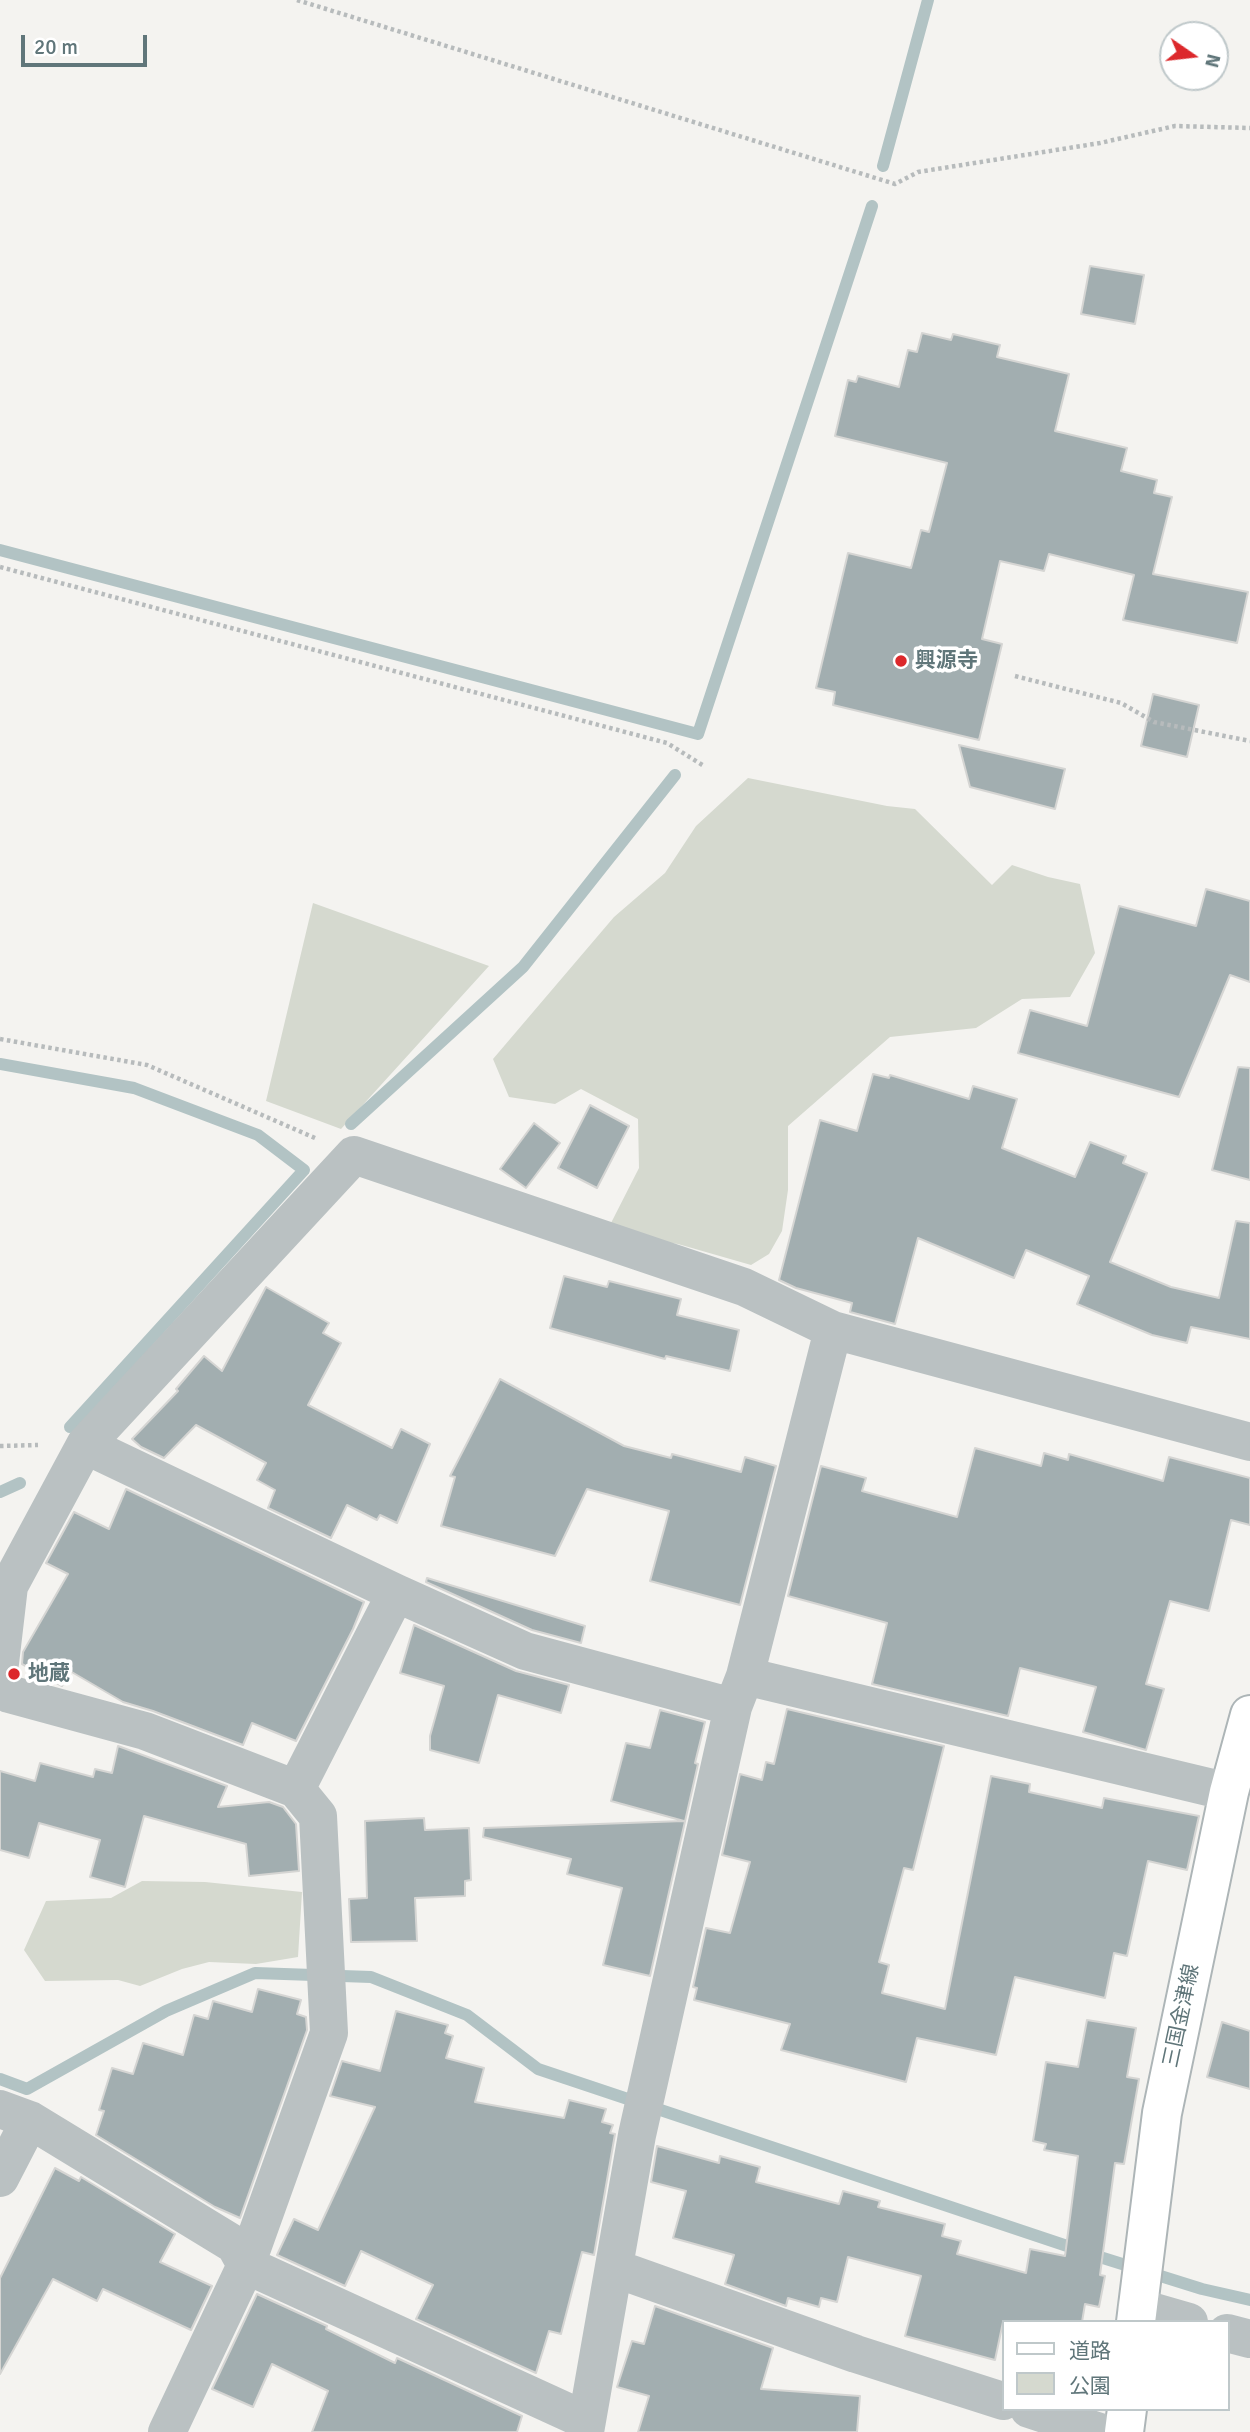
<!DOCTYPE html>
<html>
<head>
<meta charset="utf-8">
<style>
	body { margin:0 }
	#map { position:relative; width:1250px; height:2432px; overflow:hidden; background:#f4f3f0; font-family:Signika,"Noto Sans JP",sans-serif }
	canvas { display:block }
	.legend { position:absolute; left:1002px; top:2320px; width:228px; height:91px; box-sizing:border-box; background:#fff; border:2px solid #bfc8ca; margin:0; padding:9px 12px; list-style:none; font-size:21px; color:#60767a }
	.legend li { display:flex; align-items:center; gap:14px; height:35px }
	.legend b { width:35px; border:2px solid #bfc8ca }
	.north { position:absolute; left:1159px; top:21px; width:70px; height:70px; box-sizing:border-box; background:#fff; border:2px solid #bfc8ca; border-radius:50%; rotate:104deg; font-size:19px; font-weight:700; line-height:28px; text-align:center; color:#60767a }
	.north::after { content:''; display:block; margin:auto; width:24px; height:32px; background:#dc282b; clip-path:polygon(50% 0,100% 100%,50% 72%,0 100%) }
	.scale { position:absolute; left:21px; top:35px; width:126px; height:32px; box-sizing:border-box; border:4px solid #60767a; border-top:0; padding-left:9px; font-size:21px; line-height:24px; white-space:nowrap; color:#60767a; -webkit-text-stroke:5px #fff; paint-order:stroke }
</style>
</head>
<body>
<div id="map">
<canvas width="1250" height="2432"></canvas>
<ul class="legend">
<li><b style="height:9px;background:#fff"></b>道路</li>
<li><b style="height:19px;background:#d5d9cf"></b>公園</li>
</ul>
<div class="north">N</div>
<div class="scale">20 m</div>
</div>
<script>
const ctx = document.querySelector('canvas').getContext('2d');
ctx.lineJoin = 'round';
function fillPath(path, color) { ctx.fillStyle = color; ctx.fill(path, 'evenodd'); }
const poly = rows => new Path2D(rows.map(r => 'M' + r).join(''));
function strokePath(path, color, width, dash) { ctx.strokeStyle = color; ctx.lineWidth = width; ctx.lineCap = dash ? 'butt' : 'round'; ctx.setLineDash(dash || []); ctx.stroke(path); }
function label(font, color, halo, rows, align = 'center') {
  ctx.font = font + ' Signika,"Noto Sans JP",sans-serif'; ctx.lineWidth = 7; ctx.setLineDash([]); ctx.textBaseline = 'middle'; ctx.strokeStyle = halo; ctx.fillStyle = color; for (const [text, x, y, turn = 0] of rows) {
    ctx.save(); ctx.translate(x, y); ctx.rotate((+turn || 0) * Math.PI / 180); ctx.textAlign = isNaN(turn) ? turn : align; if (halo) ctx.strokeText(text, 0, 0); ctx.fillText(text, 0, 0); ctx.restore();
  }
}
fillPath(poly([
	[748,778,887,806,915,809,992,885,1012,865,1048,877,1080,884,1095,953,1070,997,1022,999,976,1028,890,1037,788,1126,788,1190,782,1231,769,1254,751,1265,678,1244,636,1238,611,1223,639,1168,638,1119,581,1089,555,1104,509,1097,493,1059,614,917,665,873,696,826],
	[313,903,489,966,341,1129,266,1101],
	[142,1881,205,1882,302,1892,298,1957,256,1964,209,1962,182,1969,140,1986,118,1980,45,1981,24,1950,46,1901,111,1898]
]), '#d5d9cf');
strokePath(poly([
	[883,166,928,0],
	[0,550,698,734,872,206],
	[0,1064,134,1088,258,1135,304,1170,70,1427],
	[351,1124,523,967,675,775],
	[0,1492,20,1483],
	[0,2079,27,2089,166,2011,255,1973,371,1977,467,2015,538,2069,1103,2258,1202,2289,1250,2300]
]), '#b2c3c4', 12);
const building = poly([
	[1090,266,1144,275,1135,324,1081,314,1090,266],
	[922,333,951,340,953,334,1000,345,997,357,1069,374,1055,431,1127,448,1121,471,1157,480,1154,493,1172,497,1153,574,1248,592,1237,643,1123,620,1134,575,1049,554,1044,571,1000,561,982,639,1002,644,979,740,833,705,835,692,816,688,848,553,911,568,921,530,929,532,947,463,835,436,848,380,856,382,858,376,899,387,908,350,917,352,922,333],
	[1153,694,1199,705,1187,757,1141,746,1153,694],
	[959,745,1065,769,1055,809,970,787,959,745],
	[1206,889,1250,901,1250,982,1230,975,1179,1097,1018,1053,1030,1010,1087,1026,1119,906,1196,926,1206,889],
	[1238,1067,1250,1068,1250,1180,1212,1170,1238,1067],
	[873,1074,889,1078,890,1075,969,1099,973,1086,1017,1099,1002,1148,1075,1177,1090,1142,1126,1156,1123,1163,1147,1173,1110,1262,1171,1287,1219,1298,1236,1221,1250,1223,1250,1339,1191,1327,1187,1343,1152,1335,1077,1304,1089,1276,1026,1250,1014,1278,918,1238,895,1324,850,1312,852,1303,796,1288,779,1280,820,1120,857,1131,873,1074],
	[590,1105,629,1126,597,1188,558,1168,590,1105],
	[534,1123,560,1143,526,1188,500,1169,534,1123],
	[564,1276,607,1287,609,1281,681,1299,677,1315,739,1330,730,1371,666,1356,665,1359,550,1328,564,1276],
	[266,1287,329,1323,323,1333,341,1343,308,1405,392,1448,401,1429,430,1444,397,1523,380,1515,377,1520,347,1505,331,1538,268,1508,275,1490,257,1480,266,1463,196,1425,164,1458,141,1447,132,1439,178,1391,176,1389,204,1356,222,1371,266,1287],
	[500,1379,624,1446,671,1458,672,1454,741,1472,745,1457,776,1466,740,1605,650,1581,669,1511,587,1489,555,1556,441,1526,455,1477,450,1476,500,1379],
	[975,1448,1041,1466,1044,1453,1068,1460,1069,1454,1163,1481,1169,1457,1250,1478,1250,1525,1231,1520,1209,1611,1170,1601,1146,1684,1164,1689,1146,1750,1083,1732,1096,1687,1020,1668,1008,1716,872,1684,887,1623,788,1596,821,1466,866,1478,862,1491,957,1517,975,1448],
	[126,1489,364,1602,353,1629,296,1741,252,1723,243,1745,153,1711,123,1702,70,1671,62,1686,22,1664,23,1652,68,1574,46,1563,74,1512,109,1529,126,1489],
	[427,1578,585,1626,581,1643,532,1630,426,1582,427,1578],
	[414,1625,516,1671,569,1685,561,1713,498,1695,479,1763,430,1750,430,1736,444,1686,400,1673,414,1625],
	[787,1709,944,1746,913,1870,904,1868,879,1962,889,1965,882,1993,945,2009,991,1776,1030,1784,1029,1792,1102,1808,1104,1798,1199,1816,1187,1870,1148,1861,1127,1956,1114,1953,1105,1998,1015,1977,996,2055,917,2038,906,2082,781,2050,790,2024,694,2000,697,1988,693,1987,706,1928,730,1933,750,1862,722,1855,740,1774,762,1780,766,1762,774,1764,787,1709],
	[660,1710,705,1722,695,1763,698,1764,650,1976,603,1965,622,1888,567,1874,571,1859,483,1837,484,1828,684,1821,611,1801,626,1743,650,1748,660,1710],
	[118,1746,227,1786,218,1807,269,1802,283,1807,296,1824,299,1871,249,1876,246,1844,144,1816,125,1887,90,1877,100,1840,39,1823,29,1858,0,1850,0,1771,35,1781,40,1763,93,1777,95,1769,112,1773,118,1746],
	[424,1818,425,1830,469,1828,471,1880,465,1881,465,1896,415,1898,417,1941,351,1942,349,1899,367,1898,365,1821,424,1818],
	[258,1989,301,2000,297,2014,306,2017,307,2030,240,2218,215,2207,96,2135,104,2111,99,2110,112,2068,133,2074,143,2043,183,2055,194,2015,208,2019,213,2001,252,2012,258,1989],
	[396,2011,448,2025,445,2033,453,2036,446,2058,484,2068,475,2102,564,2118,569,2100,606,2109,602,2122,613,2125,610,2133,615,2134,594,2255,582,2252,561,2334,549,2331,536,2373,416,2319,433,2285,361,2251,345,2286,277,2255,294,2219,318,2230,375,2107,330,2096,342,2061,380,2071,396,2011],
	[1087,2020,1136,2028,1127,2077,1139,2079,1124,2164,1115,2163,1100,2275,1105,2276,1099,2307,1085,2304,1082,2322,1003,2322,995,2360,905,2336,921,2276,848,2257,837,2302,821,2298,819,2307,788,2298,786,2306,725,2284,734,2255,673,2238,686,2191,651,2182,657,2146,719,2163,720,2156,760,2167,756,2182,839,2204,843,2191,880,2201,878,2207,945,2224,942,2236,961,2241,957,2254,1026,2273,1030,2249,1065,2256,1078,2156,1044,2150,1046,2144,1033,2141,1046,2062,1078,2067,1087,2020],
	[1222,2022,1250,2031,1250,2089,1207,2077,1222,2022],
	[55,2168,79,2181,81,2177,175,2234,160,2262,212,2286,191,2330,103,2289,97,2301,53,2279,0,2374,0,2278,55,2168],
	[257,2294,327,2326,326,2329,395,2363,397,2358,522,2416,517,2432,312,2432,328,2391,272,2364,253,2407,212,2389,257,2294],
	[655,2306,773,2348,761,2389,860,2396,857,2432,638,2432,649,2396,617,2387,632,2341,644,2344,655,2306]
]);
fillPath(building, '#a2aeb0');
strokePath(building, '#d5d5d3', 2);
const secondary = poly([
	[1136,2322,1162,2113,1229,1792,1250,1715],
	[1124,2432,1127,2409]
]);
strokePath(secondary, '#adb5b7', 42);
strokePath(poly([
	[297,0,895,184,918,172,1100,143,1175,126,1250,128],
	[0,567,667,743,704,766],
	[1015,676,1121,703,1154,722,1250,741],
	[0,1039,147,1065,315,1138],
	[0,1446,38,1445]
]), '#b7bbbc', 4.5, [3.5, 3.5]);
strokePath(poly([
	[85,1445,396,1593,525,1651,733,1707],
	[0,1663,9,1586,85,1445,354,1155,744,1287,833,1330,1250,1442],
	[745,1676,1229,1792],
	[9,1694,145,1731,296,1789,318,1816,329,2033,246,2265,167,2432],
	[296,1789,396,1593],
	[0,2109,30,2120,235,2245,246,2265,587,2421],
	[0,2178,30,2120],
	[614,2268,856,2354,1003,2401],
	[1137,2307,1189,2322],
	[1227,2333,1250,2339],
	[1029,2409,1100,2432],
	[585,2432,637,2135,733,1707,745,1676,833,1330]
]), '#bac1c2', 38);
strokePath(secondary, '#fff', 38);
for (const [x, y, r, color] of [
	[901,661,7,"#dc282b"],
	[14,1674,7,"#dc282b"]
]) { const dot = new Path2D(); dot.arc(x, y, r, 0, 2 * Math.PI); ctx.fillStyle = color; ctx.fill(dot); strokePath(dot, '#fff', 2.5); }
label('bold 21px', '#60767a', '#fff', [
	["興源寺",915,661],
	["地蔵",28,1674]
], 'left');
label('21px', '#60767a', '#fff', [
	["三国金津線",1182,2016,-78]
]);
</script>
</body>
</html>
